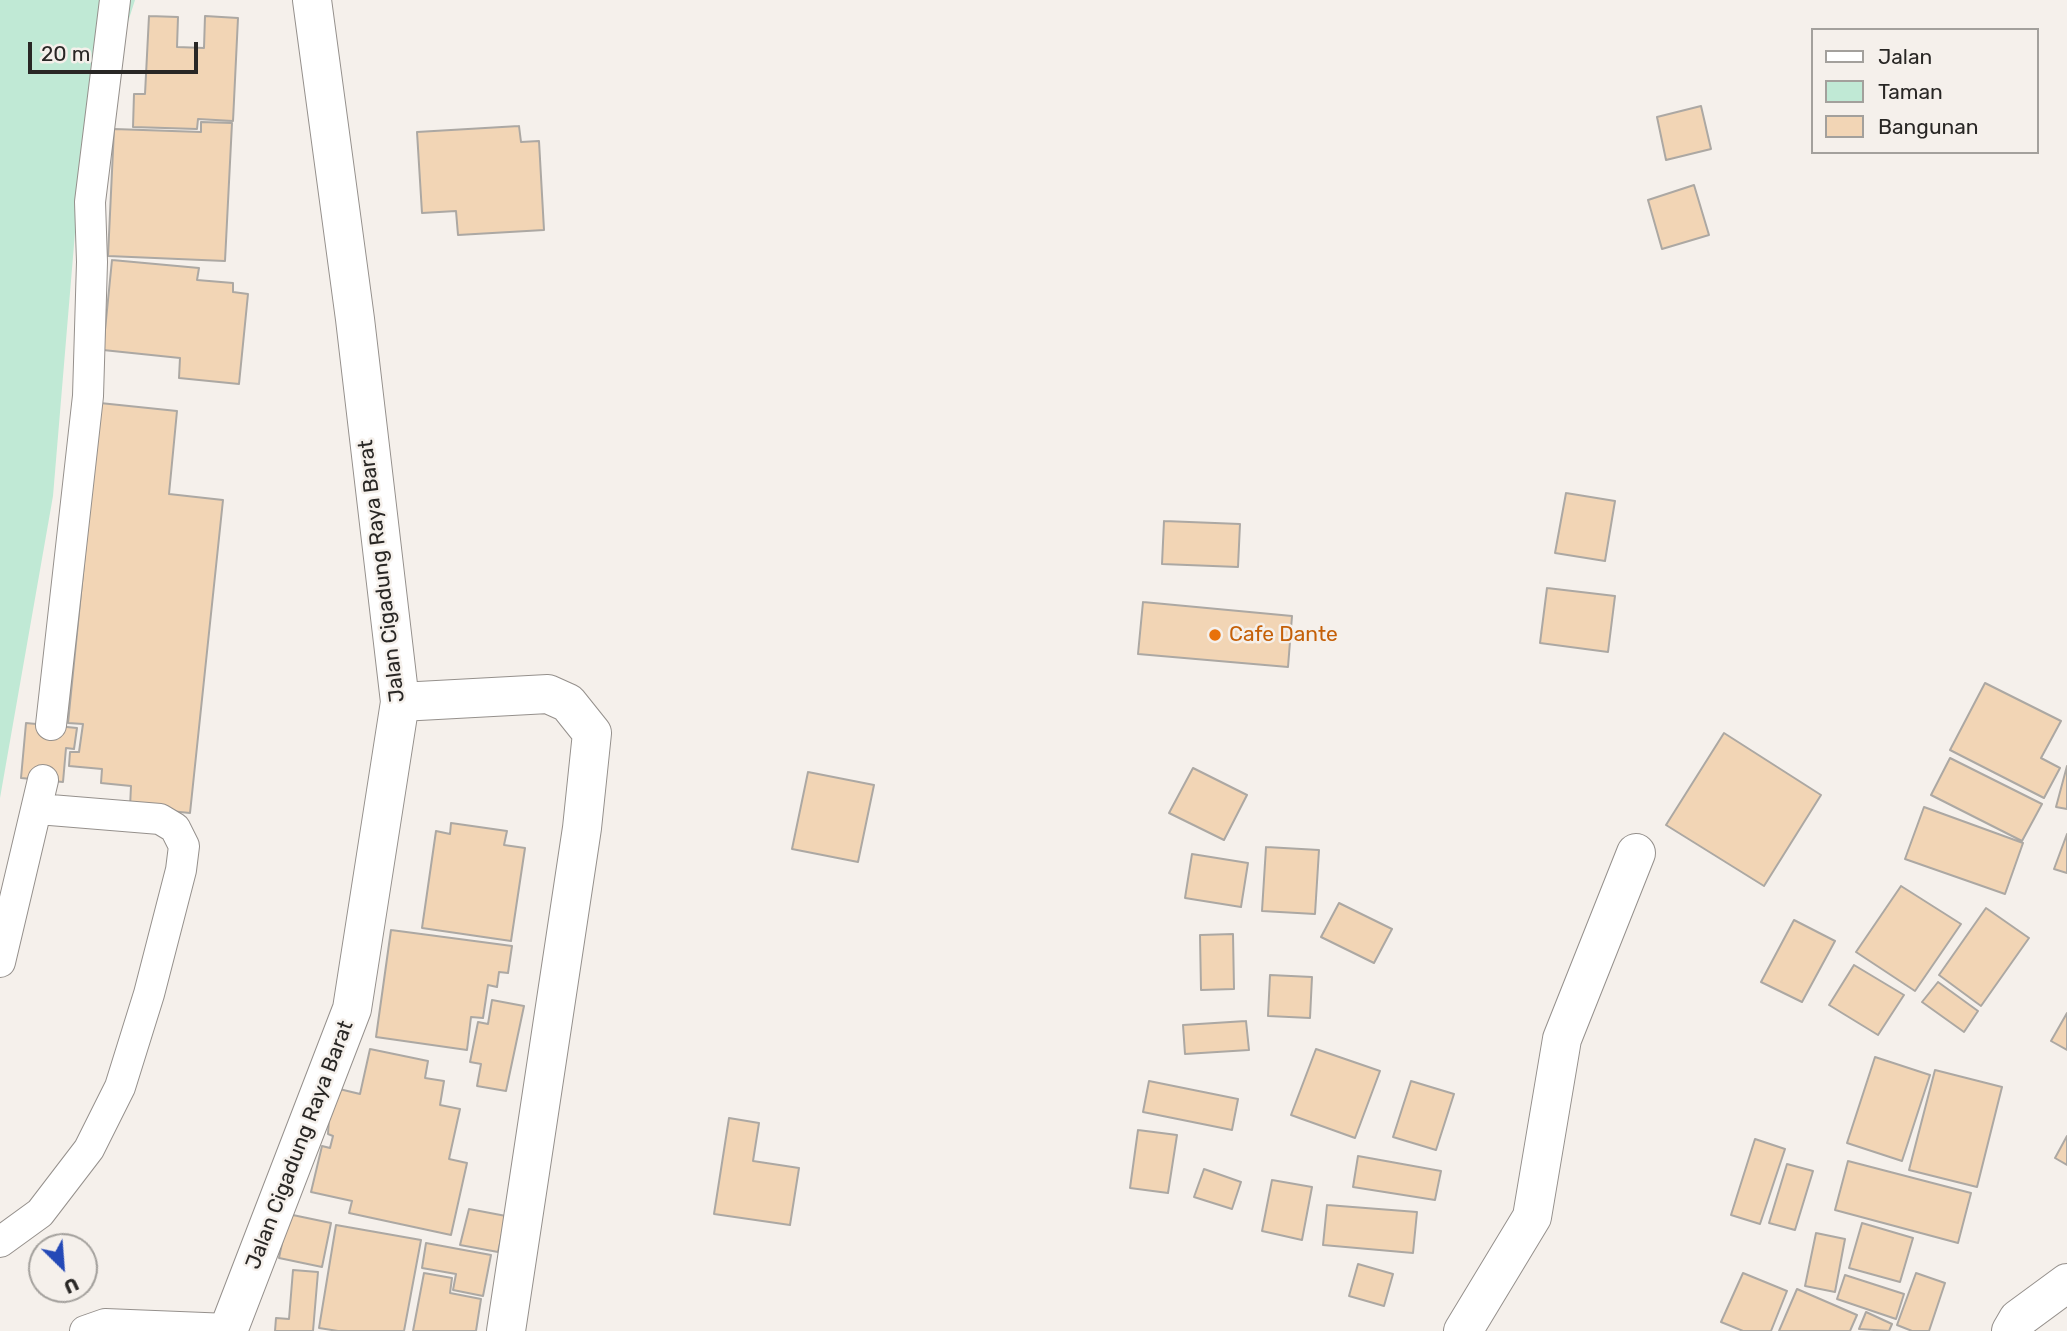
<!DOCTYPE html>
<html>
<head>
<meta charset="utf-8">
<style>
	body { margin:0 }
	#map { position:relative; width:2067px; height:1331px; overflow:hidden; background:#f5f0eb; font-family:Rubik,sans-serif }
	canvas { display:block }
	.legend { position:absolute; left:1811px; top:28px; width:228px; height:126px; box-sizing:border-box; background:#f5f0eb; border:2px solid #a3a09c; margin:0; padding:9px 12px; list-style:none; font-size:21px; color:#292725 }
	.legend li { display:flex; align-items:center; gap:14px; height:35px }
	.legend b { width:35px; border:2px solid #a3a09c }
	.north { position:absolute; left:28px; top:1233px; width:70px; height:70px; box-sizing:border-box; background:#f5f0eb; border:2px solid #a3a09c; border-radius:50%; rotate:155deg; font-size:19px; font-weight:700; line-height:28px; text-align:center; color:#292725 }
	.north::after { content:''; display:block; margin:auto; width:24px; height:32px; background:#2449b7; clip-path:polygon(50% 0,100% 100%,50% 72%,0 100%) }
	.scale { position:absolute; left:28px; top:42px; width:170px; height:32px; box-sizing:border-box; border:4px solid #292725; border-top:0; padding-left:9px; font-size:21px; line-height:24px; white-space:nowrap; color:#292725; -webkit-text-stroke:5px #f5f0eb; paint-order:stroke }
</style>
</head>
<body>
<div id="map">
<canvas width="2067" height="1331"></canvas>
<ul class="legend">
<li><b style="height:9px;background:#fff"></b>Jalan</li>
<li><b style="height:19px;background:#c0e9d5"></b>Taman</li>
<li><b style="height:19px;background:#f2d5b5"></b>Bangunan</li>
</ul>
<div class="north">U</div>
<div class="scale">20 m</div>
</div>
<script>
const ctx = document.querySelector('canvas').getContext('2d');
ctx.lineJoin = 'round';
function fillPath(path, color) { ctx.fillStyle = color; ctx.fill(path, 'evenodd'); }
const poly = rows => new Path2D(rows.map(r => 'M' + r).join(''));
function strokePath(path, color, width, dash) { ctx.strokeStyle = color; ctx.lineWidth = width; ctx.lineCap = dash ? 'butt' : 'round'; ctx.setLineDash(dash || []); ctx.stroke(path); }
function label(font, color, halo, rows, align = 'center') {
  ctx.font = font + ' Rubik,sans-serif'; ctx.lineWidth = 5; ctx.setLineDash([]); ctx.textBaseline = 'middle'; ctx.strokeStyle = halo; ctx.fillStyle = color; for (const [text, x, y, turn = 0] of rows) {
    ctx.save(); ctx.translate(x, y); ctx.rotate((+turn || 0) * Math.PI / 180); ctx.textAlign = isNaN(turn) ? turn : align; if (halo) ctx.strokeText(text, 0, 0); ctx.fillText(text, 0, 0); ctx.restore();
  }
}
fillPath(poly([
	[0,0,135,0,80,173,53,496,0,798]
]), '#c0e9d5');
const building = poly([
	[149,16,178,17,177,47,204,48,205,16,238,18,233,121,198,119,197,129,133,127,134,94,145,94,149,16],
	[1701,106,1711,149,1666,160,1657,117,1701,106],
	[201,122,232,123,225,261,108,256,114,129,201,132,201,122],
	[519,126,521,142,539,141,544,230,458,235,456,211,422,213,417,132,519,126],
	[1694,185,1709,235,1662,249,1648,200,1694,185],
	[112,260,199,268,197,280,233,283,233,292,248,294,239,384,179,378,180,358,103,350,112,260],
	[100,403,177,411,169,494,223,500,190,813,130,807,131,786,101,783,102,769,69,766,70,752,79,752,83,724,68,723,100,403],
	[1566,493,1615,501,1605,561,1555,553,1566,493],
	[1164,521,1240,524,1238,567,1162,564,1164,521],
	[1547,588,1615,596,1608,652,1540,643,1547,588],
	[1143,602,1292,616,1288,667,1138,654,1143,602],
	[1985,683,2061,721,2041,758,2060,768,2044,798,1950,750,1985,683],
	[26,723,77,728,74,749,66,748,63,782,21,778,26,723],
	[1724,733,1821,795,1764,886,1666,825,1724,733],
	[1950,758,2042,804,2022,841,1931,795,1950,758],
	[2067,766,2067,809,2056,807,2067,766],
	[1193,768,1247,795,1224,840,1169,813,1193,768],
	[808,772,874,785,858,862,792,849,808,772],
	[1924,807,2023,843,2005,894,1905,859,1924,807],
	[451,823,507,831,504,845,525,848,511,941,422,928,436,831,450,834,451,823],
	[2067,834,2067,873,2054,869,2067,834],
	[1266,847,1319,850,1315,914,1262,911,1266,847],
	[1192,854,1248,863,1241,907,1185,898,1192,854],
	[1901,886,1961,924,1915,991,1856,952,1901,886],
	[1339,903,1392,929,1374,963,1321,937,1339,903],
	[1986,908,2029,938,1981,1006,1939,975,1986,908],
	[1794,920,1835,941,1802,1002,1761,982,1794,920],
	[391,930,512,946,508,973,499,972,497,987,488,985,483,1018,471,1017,467,1050,376,1037,391,930],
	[1233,934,1234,989,1201,990,1200,935,1233,934],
	[1854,965,1904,995,1878,1035,1829,1005,1854,965],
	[1270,975,1312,977,1310,1018,1268,1016,1270,975],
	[1938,982,1978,1011,1964,1032,1922,1002,1938,982],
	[492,1000,524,1006,506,1091,477,1086,481,1064,470,1062,478,1022,488,1024,492,1000],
	[2067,1013,2067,1050,2051,1041,2067,1013],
	[1246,1021,1249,1050,1185,1054,1183,1025,1246,1021],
	[370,1049,428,1061,425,1078,444,1081,440,1105,460,1109,449,1159,467,1163,451,1235,349,1213,352,1201,311,1192,322,1146,330,1148,333,1136,328,1134,331,1087,360,1094,370,1049],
	[1316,1049,1380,1071,1355,1138,1291,1115,1316,1049],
	[1875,1057,1930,1075,1902,1161,1847,1143,1875,1057],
	[1935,1070,2002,1087,1977,1187,1909,1170,1935,1070],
	[1149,1081,1238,1099,1232,1130,1143,1112,1149,1081],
	[1411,1081,1454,1094,1436,1150,1393,1137,1411,1081],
	[729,1118,759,1123,753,1161,799,1168,790,1225,714,1214,729,1118],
	[1138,1130,1177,1135,1168,1193,1130,1188,1138,1130],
	[2067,1136,2067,1165,2055,1158,2067,1136],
	[1755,1139,1785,1149,1760,1224,1731,1215,1755,1139],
	[1358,1156,1441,1171,1435,1200,1353,1187,1358,1156],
	[1848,1161,1971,1193,1958,1243,1835,1210,1848,1161],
	[1787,1164,1813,1171,1795,1230,1769,1223,1787,1164],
	[1204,1169,1241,1182,1232,1209,1194,1197,1204,1169],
	[1272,1180,1312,1187,1302,1240,1262,1231,1272,1180],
	[1327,1205,1417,1212,1413,1253,1323,1245,1327,1205],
	[469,1209,506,1216,498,1252,460,1245,469,1209],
	[288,1214,331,1223,322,1267,279,1258,288,1214],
	[1862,1223,1913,1238,1900,1282,1849,1268,1862,1223],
	[336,1225,421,1240,404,1331,338,1331,319,1328,336,1225],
	[1816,1233,1845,1239,1835,1292,1805,1286,1816,1233],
	[426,1243,491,1255,483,1296,453,1290,456,1274,422,1268,426,1243],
	[1358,1264,1393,1274,1384,1306,1349,1296,1358,1264],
	[293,1270,318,1272,313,1331,275,1331,276,1318,289,1319,293,1270],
	[424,1273,452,1278,450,1293,481,1299,476,1331,413,1331,424,1273],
	[1743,1273,1787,1291,1771,1331,1743,1331,1721,1322,1743,1273],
	[1916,1273,1945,1283,1929,1331,1912,1331,1897,1325,1916,1273],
	[1845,1275,1904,1294,1896,1319,1837,1299,1845,1275],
	[1797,1289,1857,1315,1850,1331,1779,1331,1797,1289],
	[1866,1312,1892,1324,1889,1331,1859,1329,1866,1312]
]);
fillPath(building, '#f2d5b5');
strokePath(building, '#aca8a3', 2);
const service = poly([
	[51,725,88,396,92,262,90,202,115,0],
	[0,962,43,780],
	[0,1242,40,1213,89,1149,120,1087,149,994,181,870,184,846,175,828,160,819,38,809],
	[85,1331,105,1324,229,1329]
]);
const minor = poly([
	[400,702,548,694,568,703,592,733,582,828,506,1331],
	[1463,1331,1532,1217,1562,1039,1636,853],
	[2011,1331,2018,1319,2067,1283]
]);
const tertiary = poly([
	[228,1331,352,1009,400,702,355,319,312,0]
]);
strokePath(service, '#95908c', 32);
strokePath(minor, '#95908c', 40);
strokePath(tertiary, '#95908c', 40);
strokePath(service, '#fff', 30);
strokePath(minor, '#fff', 38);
strokePath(tertiary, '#fff', 38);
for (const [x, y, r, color] of [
	[1215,635,7,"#e8710a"]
]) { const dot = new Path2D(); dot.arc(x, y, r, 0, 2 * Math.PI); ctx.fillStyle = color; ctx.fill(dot); strokePath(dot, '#f5f0eb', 2.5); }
label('21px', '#292725', '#f5f0eb', [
	["Jalan Cigadung Raya Barat",382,571,-97],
	["Jalan Cigadung Raya Barat",300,1145,-69]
]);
label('21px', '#c56008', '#f5f0eb', [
	["Cafe Dante",1229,635]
], 'left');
</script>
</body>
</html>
